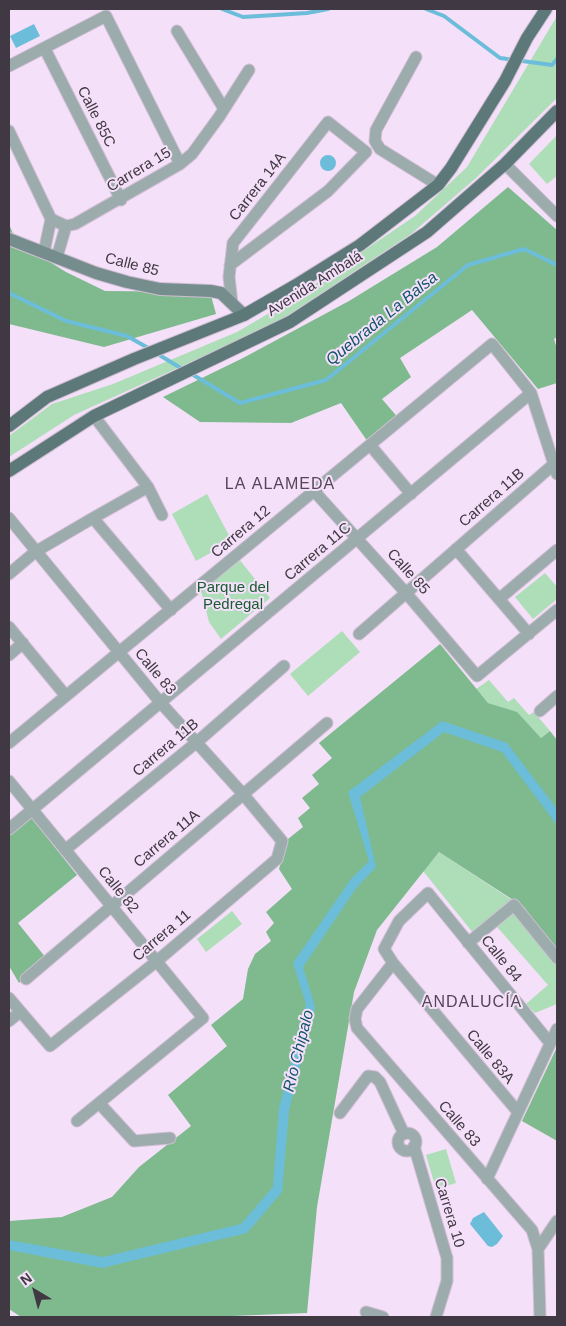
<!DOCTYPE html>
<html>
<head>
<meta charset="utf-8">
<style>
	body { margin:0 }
	#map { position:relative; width:566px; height:1326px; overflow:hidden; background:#f4e0f8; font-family:Helvetica,sans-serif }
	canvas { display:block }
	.frame { position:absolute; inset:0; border:10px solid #403842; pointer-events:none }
	.north { position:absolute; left:10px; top:1266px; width:50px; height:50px; -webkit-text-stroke:4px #f4e0f8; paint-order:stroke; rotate:323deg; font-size:14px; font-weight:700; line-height:20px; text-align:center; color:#403842 }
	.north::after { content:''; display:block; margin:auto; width:18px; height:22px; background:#403842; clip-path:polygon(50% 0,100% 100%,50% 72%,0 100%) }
</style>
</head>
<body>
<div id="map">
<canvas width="566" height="1326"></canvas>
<div class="frame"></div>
<div class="north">N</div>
</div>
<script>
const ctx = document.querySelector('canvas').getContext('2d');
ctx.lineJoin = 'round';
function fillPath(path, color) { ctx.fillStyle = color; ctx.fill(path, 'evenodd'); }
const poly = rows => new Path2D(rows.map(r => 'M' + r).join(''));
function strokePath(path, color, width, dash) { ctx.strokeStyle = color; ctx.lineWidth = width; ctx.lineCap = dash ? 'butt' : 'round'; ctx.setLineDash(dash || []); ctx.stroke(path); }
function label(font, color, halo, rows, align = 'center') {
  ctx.font = font + ' Helvetica,sans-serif'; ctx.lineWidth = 4; ctx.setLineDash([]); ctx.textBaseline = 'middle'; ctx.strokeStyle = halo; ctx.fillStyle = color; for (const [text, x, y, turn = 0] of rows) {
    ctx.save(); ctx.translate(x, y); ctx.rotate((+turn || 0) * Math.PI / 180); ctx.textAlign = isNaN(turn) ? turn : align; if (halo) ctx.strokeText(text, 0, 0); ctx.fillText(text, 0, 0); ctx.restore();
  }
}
fillPath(poly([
	[557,16,557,98,476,178,411,234,284,318,215,351,74,415,9,457,9,436,52,404,113,384,237,332,288,302,415,216,467,167],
	[557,135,557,176,547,184,529,164],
	[207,494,232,541,196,561,172,514],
	[239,559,270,598,221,639,209,622,201,591],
	[545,573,557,587,557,599,533,619,515,597],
	[342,631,360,652,308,696,290,674],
	[489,680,508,702,514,698,529,715,534,712,550,731,541,738,517,713,488,703,476,689],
	[439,852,524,908,554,953,557,956,557,1004,535,1013,526,1004,548,985,491,920,474,934,423,871],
	[232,911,242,924,206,952,197,939],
	[446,1149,456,1183,436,1189,426,1155]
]), '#addeb8');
fillPath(poly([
	[508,187,557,230,557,337,554,339,557,349,557,383,538,389,472,310,400,358,411,377,382,399,400,420,370,445,341,403,291,423,200,422,163,397,243,358,349,301,437,247],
	[9,224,16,241,66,272,105,291,210,292,216,314,104,347,9,324],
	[440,644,488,703,517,712,541,738,550,731,557,740,557,956,554,953,524,907,439,852,377,930,354,992,317,1207,307,1313,207,1317,21,1317,9,1309,9,1221,62,1217,112,1197,139,1167,191,1126,168,1095,227,1046,211,1025,243,999,248,969,255,954,271,941,266,932,274,923,266,912,292,889,279,869,288,839,303,827,298,818,310,808,302,798,319,784,312,775,332,758,319,743],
	[30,816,77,875,18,923,46,958,19,983,9,966,9,835],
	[557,1047,557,1141,522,1121]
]), '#7eba8d');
fillPath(poly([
	[34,24,40,36,16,48,10,36],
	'320 163a8 8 0 1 1 16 0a8 8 0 1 1-16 0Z',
	[442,721,507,743,557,809,557,825,502,752,444,732,360,797,376,867,357,887,303,967,315,1007,289,1110,282,1192,247,1233,102,1268,9,1250,9,1240,103,1257,241,1224,273,1187,279,1108,306,1004,293,963,351,879,369,861,348,792],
	[484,1212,503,1236,497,1244,492,1247,488,1246,470,1224,473,1218]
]), '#6cbdda');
strokePath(poly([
	[222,9,243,17,307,13,328,9],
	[426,9,444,16,500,58,552,65,557,59],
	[9,293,66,321,127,336,150,349],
	[156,353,184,370],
	[190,373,240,403,326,380,468,265,524,249,557,265]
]), '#6cbdda', 4);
const street = poly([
	[177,31,224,109],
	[45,49,121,200],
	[416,57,376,130,375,141,380,149,438,185],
	[9,66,106,16,180,164],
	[9,131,51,219,66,226],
	[505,164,557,216],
	[66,226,75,224,180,164,192,154,219,117,249,70],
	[44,252,51,219],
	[57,257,66,226],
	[230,265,328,191,366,152,328,122,233,243,229,277,232,303],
	[94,416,148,487,162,515],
	[370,445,411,494],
	[314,491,406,593,477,676,557,610],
	[9,518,160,702,243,794,282,841,277,859,157,961,50,1046,9,998],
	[93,518,171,610],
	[456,549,529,634],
	[9,574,35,552,93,518,148,487],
	[499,599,557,550],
	[9,627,66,696],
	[359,634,554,464],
	[9,655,23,643],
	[540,711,557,696],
	[9,743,492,344,531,393,557,474],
	[9,781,203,1018,77,1121],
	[9,829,531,393],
	[65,850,197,742,284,666],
	[468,943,514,905,557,958],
	[393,963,357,1009,355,1019,357,1028,532,1230,538,1249],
	[26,979,327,723],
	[9,1021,20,1012],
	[99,1103,134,1141,170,1138],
	[518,1112,393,963,384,949,399,921,428,893,550,1043],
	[340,1113,368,1076,375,1077,380,1082,404,1134],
	'398 1142a9 9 0 1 1 18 0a9 9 0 1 1-18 0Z',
	[414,1146,447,1258,447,1281,436,1317],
	[487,1179,557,1029],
	[366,1312,383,1317],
	[540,1317,538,1249,557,1221]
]);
const secondary = poly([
	[9,239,96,273,127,282,160,289,211,291,221,293,244,315]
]);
const primary = poly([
	[9,426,47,397,134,359,244,315,296,285,360,245,438,185,451,168,505,81,527,38,546,9],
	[9,471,94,416,290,322,427,232,505,164,557,111]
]);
strokePath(street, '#d0bed4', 13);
strokePath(secondary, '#d0bed4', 14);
strokePath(primary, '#d0bed4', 14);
strokePath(street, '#9cabab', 11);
strokePath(secondary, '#768d8e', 12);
strokePath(primary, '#5c7879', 12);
label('15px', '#403842', '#f4e0f8', [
	["Calle 85C",96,117,63],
	["Carrera 15",139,170,-31],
	["Carrera 14A",258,187,-52],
	["Calle 85",132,265,14],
	["Avenida Ambalá",315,284,-32],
	["Carrera 11B",492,498,-41],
	["Carrera 12",241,532,-40],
	["Carrera 11C",318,552,-40],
	["Calle 85",408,572,48],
	["Calle 83",155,672,50],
	["Carrera 11B",166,748,-40],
	["Carrera 11A",167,839,-40],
	["Calle 82",118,890,51],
	["Carrera 11",162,936,-40],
	["Calle 84",501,959,51],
	["Calle 83A",490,1057,50],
	["Calle 83",459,1124,49],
	["Carrera 10",449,1213,73]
]);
label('15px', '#1a5c32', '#f4e0f8', [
	["Parque del",233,588],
	["Pedregal",233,605]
]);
label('italic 16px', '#115469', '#f4e0f8', [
	["Quebrada La Balsa",382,319,-39],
	["Río Chipalo",299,1051,-76]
]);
ctx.letterSpacing = '1px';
label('16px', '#564559', '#f4e0f8', [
	["LA ALAMEDA",280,485],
	["ANDALUCÍA",472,1003]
]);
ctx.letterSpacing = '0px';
</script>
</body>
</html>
